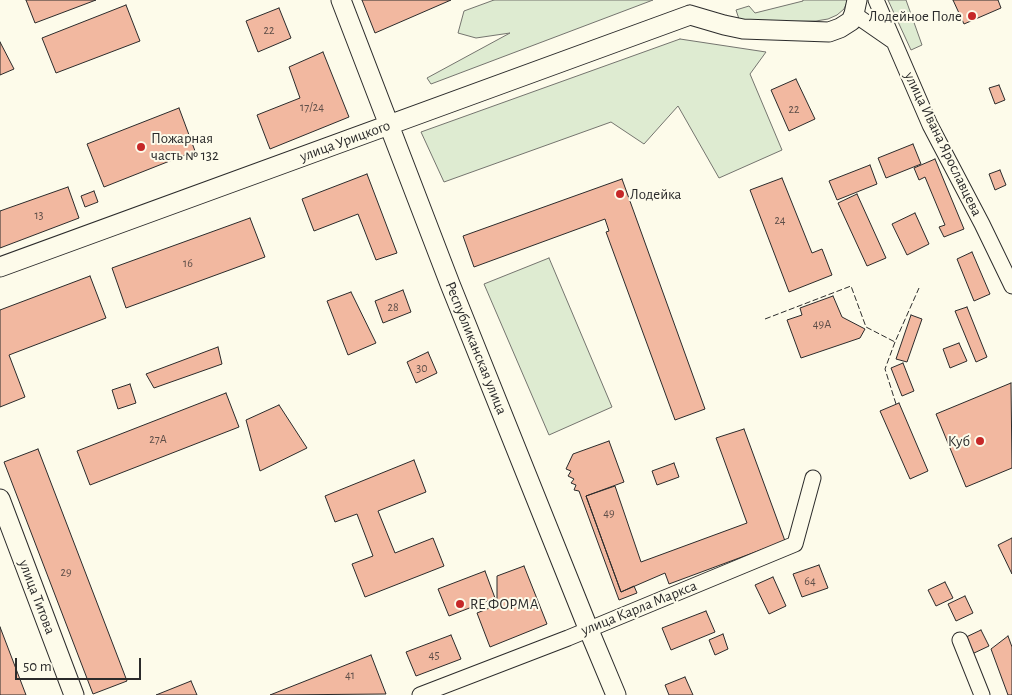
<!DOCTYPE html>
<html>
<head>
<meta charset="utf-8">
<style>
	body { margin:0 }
	#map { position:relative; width:1012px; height:695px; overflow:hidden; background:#fdfbea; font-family:"Alegreya Sans",sans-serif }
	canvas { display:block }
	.scale { position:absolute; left:15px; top:658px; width:126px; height:22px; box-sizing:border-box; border:2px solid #2b2b2b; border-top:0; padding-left:6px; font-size:15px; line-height:18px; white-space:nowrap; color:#2b2b2b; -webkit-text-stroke:4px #fdfbea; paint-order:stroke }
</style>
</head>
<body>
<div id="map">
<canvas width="1012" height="695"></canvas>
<div class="scale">50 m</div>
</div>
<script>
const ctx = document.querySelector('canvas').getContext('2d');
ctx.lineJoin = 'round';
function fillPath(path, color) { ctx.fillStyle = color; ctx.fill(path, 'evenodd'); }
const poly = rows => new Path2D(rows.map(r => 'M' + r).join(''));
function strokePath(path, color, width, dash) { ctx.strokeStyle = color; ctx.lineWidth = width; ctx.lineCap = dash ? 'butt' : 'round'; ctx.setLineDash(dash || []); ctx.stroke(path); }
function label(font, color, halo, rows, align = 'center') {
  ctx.font = font + ' "Alegreya Sans",sans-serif'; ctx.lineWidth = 4; ctx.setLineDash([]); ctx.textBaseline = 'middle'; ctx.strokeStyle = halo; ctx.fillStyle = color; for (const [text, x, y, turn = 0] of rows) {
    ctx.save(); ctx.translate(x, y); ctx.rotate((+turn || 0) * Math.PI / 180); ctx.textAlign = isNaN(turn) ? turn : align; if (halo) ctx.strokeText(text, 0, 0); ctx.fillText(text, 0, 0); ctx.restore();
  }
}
const green = poly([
	[494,0,653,0,431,84,427,78,510,33,476,38,458,33,464,11,494,0],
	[803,0,848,0,844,9,837,15,828,19,816,21,742,22,739,19,736,10,749,6,755,13,803,1,803,0],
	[888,0,906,0,922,45,911,50,888,0],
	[680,39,766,52,750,74,782,150,719,178,678,106,644,144,611,122,444,182,421,132,680,39],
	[549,258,612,407,549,435,484,284,549,258]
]);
fillPath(green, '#deebd1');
strokePath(green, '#74746e', 1);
const building = poly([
	[26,0,96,0,35,23,26,0],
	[362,0,451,0,375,33,362,0],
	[953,0,998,0,1001,8,964,24,953,0],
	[126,5,140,41,56,73,42,38,126,5],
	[279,8,291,38,258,52,246,21,279,8],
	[0,42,14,69,0,75,0,42],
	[323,52,349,117,270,149,257,115,300,98,289,67,323,52],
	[796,79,815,119,789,131,771,90,796,79],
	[999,85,1005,100,995,104,989,88,999,85],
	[179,108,195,151,104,187,87,144,179,108],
	[913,144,921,164,886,178,878,158,913,144],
	[935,159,964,229,944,237,939,227,945,225,925,177,919,180,914,168,935,159],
	[870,165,877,184,837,200,829,181,870,165],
	[1000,170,1006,185,995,190,989,174,1000,170],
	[367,174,397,253,376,260,358,214,314,231,302,199,367,174],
	[782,178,812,253,822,249,832,275,789,292,750,190,782,178],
	[622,179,705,409,675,420,606,232,609,231,605,219,474,267,463,236,622,179],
	[68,187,79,218,0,248,0,211,68,187],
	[94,191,98,202,85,207,81,196,94,191],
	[857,194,886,258,867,266,838,203,857,194],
	[915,213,929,244,907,255,892,224,915,213],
	[250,218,265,257,126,308,112,268,250,218],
	[972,252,990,294,974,301,957,259,972,252],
	[90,276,106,318,9,355,25,397,0,407,0,310,90,276],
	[403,290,411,312,383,323,375,301,403,290],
	[351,292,376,343,348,355,327,301,351,292],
	[833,296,842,317,865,329,860,338,801,358,787,320,802,315,800,308,833,296],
	[967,307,987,357,976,362,955,311,967,307],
	[911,315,922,319,907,362,896,359,911,315],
	[959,343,967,361,950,368,943,349,959,343],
	[218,347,222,364,154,388,146,374,218,347],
	[428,352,437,373,416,383,407,362,428,352],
	[903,363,914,391,902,396,891,368,903,363],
	[1011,383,1012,468,966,487,936,414,1011,383],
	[130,384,136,403,118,409,112,390,130,384],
	[226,393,239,427,90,485,77,451,226,393],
	[899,403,928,471,910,479,880,411,899,403],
	[279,405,307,448,260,471,246,420,279,405],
	[744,429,785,541,669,584,665,573,621,592,586,496,615,486,641,562,747,523,716,438,744,429],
	[609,441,624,482,586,496,621,592,634,586,637,593,619,600,579,491,574,490,576,485,571,483,574,479,568,476,571,471,566,469,573,454,609,441],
	[38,449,127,681,93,694,4,462,38,449],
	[414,460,426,492,378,511,395,553,433,538,444,566,365,597,352,564,373,556,357,514,335,522,325,496,414,460],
	[674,463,679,477,657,485,652,471,674,463],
	[1012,538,1012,574,998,545,1012,538],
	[819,565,828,588,802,597,793,574,819,565],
	[524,566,547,624,490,647,477,613,497,605,497,576,524,566],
	[485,571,495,598,449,616,438,589,485,571],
	[773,577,786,606,769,614,755,585,773,577],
	[945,582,953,598,936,606,928,590,945,582],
	[965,596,973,613,956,621,948,604,965,596],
	[706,611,715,632,671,650,662,628,706,611],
	[0,627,26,695,0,695,0,627],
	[981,630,989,646,972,654,964,638,981,630],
	[723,634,728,649,715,655,709,640,723,634],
	[451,635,461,659,416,676,406,652,451,635],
	[1008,636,1012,647,1012,695,1008,695,991,649,1008,636],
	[371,655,386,694,270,695,371,655],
	[685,677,693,695,669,695,665,685,685,677],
	[191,681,197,695,156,695,191,681]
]);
fillPath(building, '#f2b8a0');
strokePath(building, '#2b2b2b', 1);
const minor = poly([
	[876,0,930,125,982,224,1012,286],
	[854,14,893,41],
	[960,640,982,695],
	[420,695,568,638,795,544,813,478]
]);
const tertiary = poly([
	[341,0,450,284,588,628,616,695],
	[690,15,724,25,743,29,829,32,840,28,851,21,854,14,857,0],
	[0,267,690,15],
	[0,499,74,695]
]);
strokePath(minor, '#2b2b2b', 17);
strokePath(tertiary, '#2b2b2b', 21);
strokePath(minor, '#fdfbea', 15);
strokePath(tertiary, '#fdfbea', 19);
strokePath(poly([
	[765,319,851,286,866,327,895,342],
	[896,404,885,369,895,342,919,288]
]), '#2b2b2b', 1, [6, 2.5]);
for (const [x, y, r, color] of [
	[972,16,5,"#c62828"],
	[141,147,5,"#c62828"],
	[620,194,5,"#c62828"],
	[980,441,5,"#c62828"],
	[460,604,5,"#c62828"]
]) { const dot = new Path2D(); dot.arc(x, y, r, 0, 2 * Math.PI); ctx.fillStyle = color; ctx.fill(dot); strokePath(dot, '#fdfbea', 2); }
label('12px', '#5d4e48', null, [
	["22",269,30],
	["17/24",312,107],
	["22",794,109],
	["13",39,215],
	["24",780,220],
	["16",188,263],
	["28",393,307],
	["49А",822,324],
	["30",422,368],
	["27А",158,439],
	["49",609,513],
	["29",66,572],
	["64",810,581],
	["45",434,655],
	["41",350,675]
]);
label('15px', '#2b2b2b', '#fdfbea', [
	["Лодейное Поле",962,16,"right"],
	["Пожарная",151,138],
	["часть № 132",151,155],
	["Лодейка",630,194],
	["Куб",970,441,"right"],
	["RE ФОРМА",470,604]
], 'left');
label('15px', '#2b2b2b', '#fdfbea', [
	["улица Урицкого",345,141,-20],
	["улица Ивана Ярославцева",943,144,64],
	["Республиканская улица",476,348,68],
	["улица Титова",37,597,69],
	["улица Карла Маркса",639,608,-22]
]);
</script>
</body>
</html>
